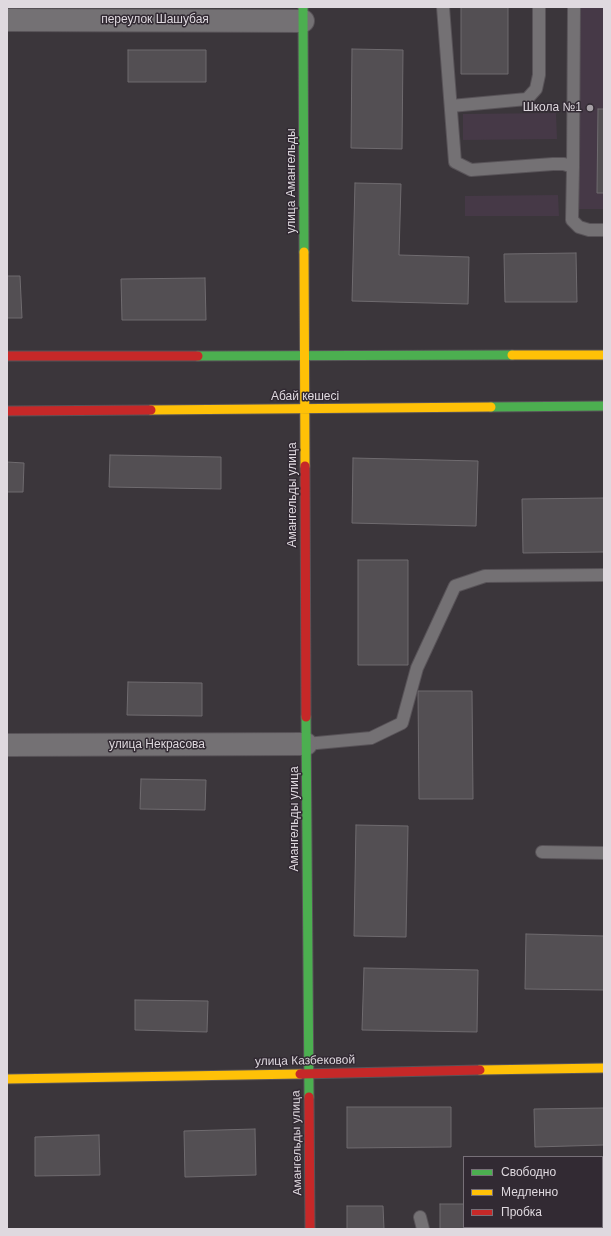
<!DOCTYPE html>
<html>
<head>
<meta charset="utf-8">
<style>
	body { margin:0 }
	#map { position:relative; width:611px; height:1236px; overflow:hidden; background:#3b363b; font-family:Arial,sans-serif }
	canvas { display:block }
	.frame { position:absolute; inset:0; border:8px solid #dfd9df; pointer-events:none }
	.legend { position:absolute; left:463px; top:1156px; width:140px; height:72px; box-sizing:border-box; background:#322a33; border:1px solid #777078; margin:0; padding:5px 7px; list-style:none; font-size:12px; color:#dfd9df }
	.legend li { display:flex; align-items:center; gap:8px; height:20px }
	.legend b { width:20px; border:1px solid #777078 }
</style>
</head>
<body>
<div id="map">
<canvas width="611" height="1236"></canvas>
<div class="frame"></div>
<ul class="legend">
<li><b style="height:5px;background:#4caf50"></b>Свободно</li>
<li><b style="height:5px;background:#ffc107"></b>Медленно</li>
<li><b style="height:5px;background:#c62828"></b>Пробка</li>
</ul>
</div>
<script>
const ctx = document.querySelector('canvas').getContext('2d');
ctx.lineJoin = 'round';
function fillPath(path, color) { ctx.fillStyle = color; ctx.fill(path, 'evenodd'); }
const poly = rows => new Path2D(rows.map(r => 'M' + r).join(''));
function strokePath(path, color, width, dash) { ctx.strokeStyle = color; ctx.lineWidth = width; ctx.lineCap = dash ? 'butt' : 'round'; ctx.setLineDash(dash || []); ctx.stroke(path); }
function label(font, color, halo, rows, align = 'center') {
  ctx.font = font + ' Arial,sans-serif'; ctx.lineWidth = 3; ctx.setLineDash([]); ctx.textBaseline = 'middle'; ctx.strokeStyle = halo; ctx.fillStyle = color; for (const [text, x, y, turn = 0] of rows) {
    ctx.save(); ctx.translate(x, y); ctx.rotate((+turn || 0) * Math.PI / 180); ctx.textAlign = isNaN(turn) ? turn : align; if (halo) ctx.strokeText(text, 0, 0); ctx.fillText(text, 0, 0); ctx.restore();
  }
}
fillPath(poly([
	[576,7,604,7,604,209,577,209],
	[556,113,557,139,463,140,463,114],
	[558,195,559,216,465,216,465,196]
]), '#463947');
const building = poly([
	[461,7,508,7,508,74,461,74,461,7],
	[352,49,403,50,402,149,351,148,352,49],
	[128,50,206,50,206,82,128,82,128,50],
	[598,109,604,109,604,193,597,193,598,109],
	[355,183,401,184,399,255,469,257,468,304,352,301,355,183],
	[576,253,577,302,505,302,504,254,576,253],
	[7,276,20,276,22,318,7,318,7,276],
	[205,278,206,320,122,320,121,279,205,278],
	[110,455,221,457,221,489,109,487,110,455],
	[353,458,478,461,476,526,352,523,353,458],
	[7,462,24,463,23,492,7,492,7,462],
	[604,498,604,552,523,553,522,499,604,498],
	[358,560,408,560,408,665,358,665,358,560],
	[128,682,202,683,202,716,127,715,128,682],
	[418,691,472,691,473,799,419,799,418,691],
	[141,779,206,780,205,810,140,809,141,779],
	[356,825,408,826,406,937,354,936,356,825],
	[526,934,604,936,604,990,525,989,526,934],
	[364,968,478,970,477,1032,362,1030,364,968],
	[135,1000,208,1001,207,1032,135,1030,135,1000],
	[347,1107,451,1107,451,1147,347,1148,347,1107],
	[604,1108,604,1145,535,1147,534,1109,604,1108],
	[255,1129,256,1175,185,1177,184,1131,255,1129],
	[99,1135,100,1175,35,1176,35,1137,99,1135],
	[440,1204,464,1204,464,1227,549,1227,549,1229,440,1229,440,1204],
	[347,1206,383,1206,384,1229,347,1229,347,1206]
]);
fillPath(building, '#534f53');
strokePath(building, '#6f6b6f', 1);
const lane = poly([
	[443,7,455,162,471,170,553,164,564,164,573,167,572,220,579,227,589,230,604,230],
	[451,106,527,99,536,89,539,75,539,7],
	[573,167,574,7],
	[306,744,371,738,402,723,417,668,455,586,485,576,604,575],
	[542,852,604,853],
	[420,1217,423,1229],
	[577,1229,577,1227]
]);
const street = poly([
	[7,20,303,21],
	[7,745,306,744]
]);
const fast = poly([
	[303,7,304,252],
	[198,356,512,355],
	[491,407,604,406],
	[306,717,309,1097]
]);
const slow = poly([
	[304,252,305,466],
	[512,355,604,355],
	[151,410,491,407],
	[480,1070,604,1068],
	[7,1079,300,1074]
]);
const jam = poly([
	[7,356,198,356],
	[7,411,151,410],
	[305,466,306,717],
	[300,1074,480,1070],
	[309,1097,310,1229]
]);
strokePath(lane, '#585358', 14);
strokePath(street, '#585358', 24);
strokePath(fast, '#585358', 11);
strokePath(slow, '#585358', 11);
strokePath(jam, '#585358', 11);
strokePath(lane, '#747174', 12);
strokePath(street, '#747174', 22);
strokePath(fast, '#4caf50', 9);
strokePath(slow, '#ffc107', 9);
strokePath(jam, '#c62828', 9);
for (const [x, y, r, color] of [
	[590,108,4,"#a6a0a6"]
]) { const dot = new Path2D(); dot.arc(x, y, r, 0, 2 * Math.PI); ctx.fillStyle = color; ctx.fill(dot); strokePath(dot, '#322a33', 1.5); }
label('12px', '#dfd9df', '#322a33', [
	["переулок Шашубая",155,20],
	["улица Амангельды",292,181,-90],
	["Абай көшесі",305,397],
	["Амангельды улица",293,495,-90],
	["улица Некрасова",157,745],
	["Амангельды улица",295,819,-90],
	["улица Казбековой",305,1061,-1],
	["Амангельды улица",297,1143,-91]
]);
label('12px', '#dfd9df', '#322a33', [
	["Школа №1",582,108]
], 'right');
</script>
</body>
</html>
